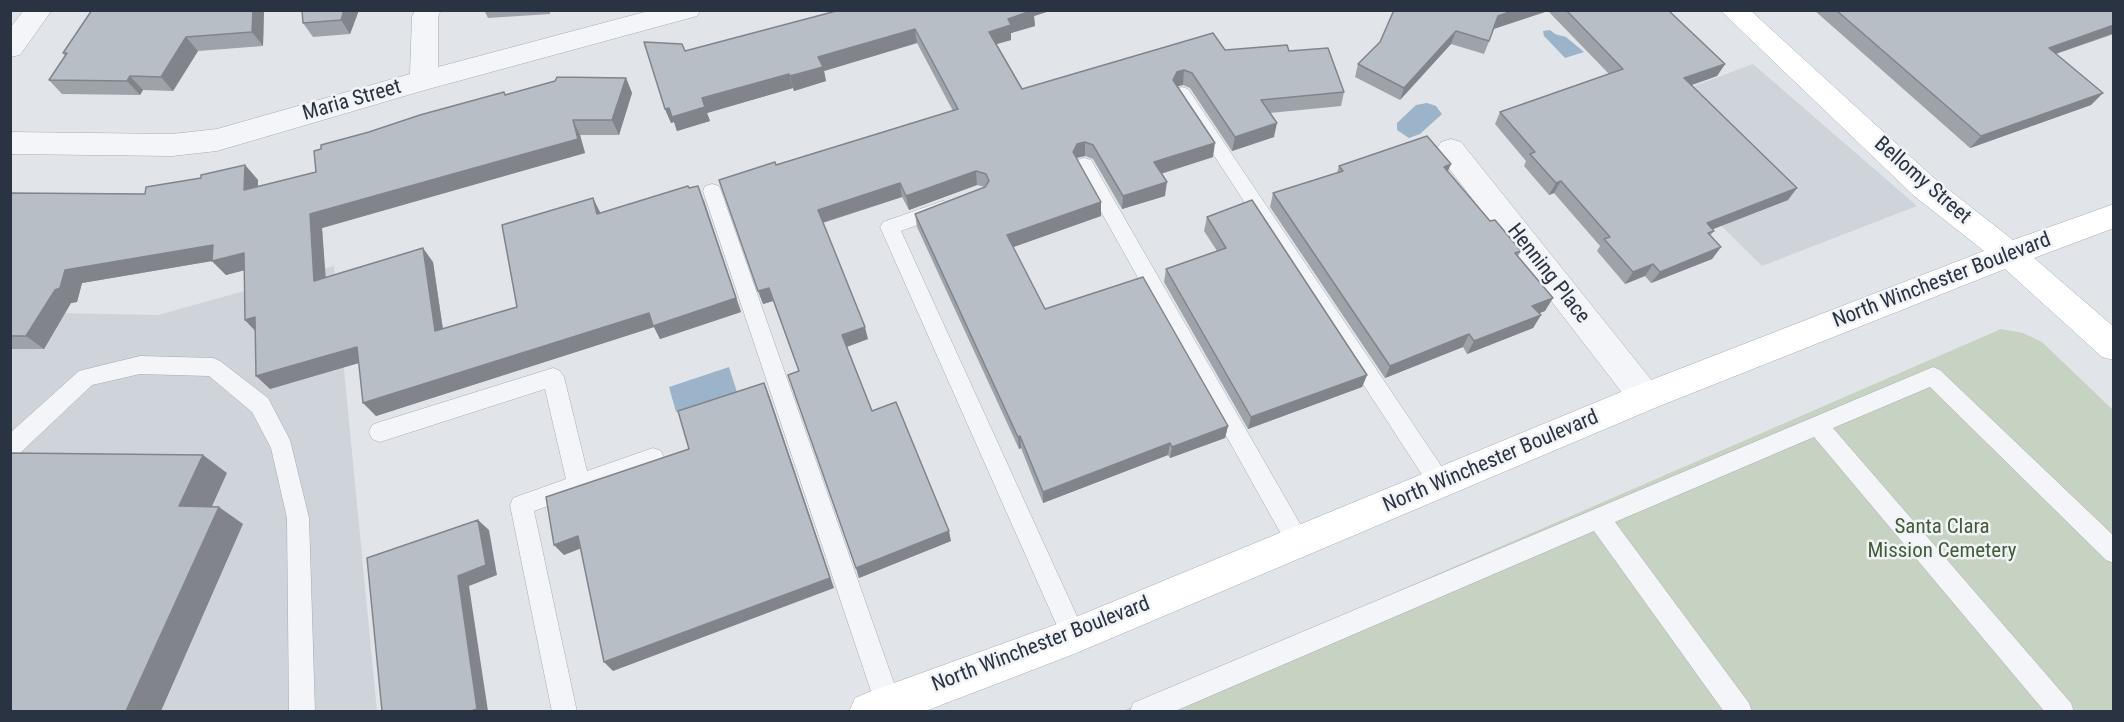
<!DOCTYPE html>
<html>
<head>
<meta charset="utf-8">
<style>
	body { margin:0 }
	#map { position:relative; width:2124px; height:722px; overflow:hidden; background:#e1e5ea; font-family:"Roboto Condensed",sans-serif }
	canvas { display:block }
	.frame { position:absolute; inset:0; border:12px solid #293341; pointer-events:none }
</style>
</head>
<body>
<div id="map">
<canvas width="2124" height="722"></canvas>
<div class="frame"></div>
</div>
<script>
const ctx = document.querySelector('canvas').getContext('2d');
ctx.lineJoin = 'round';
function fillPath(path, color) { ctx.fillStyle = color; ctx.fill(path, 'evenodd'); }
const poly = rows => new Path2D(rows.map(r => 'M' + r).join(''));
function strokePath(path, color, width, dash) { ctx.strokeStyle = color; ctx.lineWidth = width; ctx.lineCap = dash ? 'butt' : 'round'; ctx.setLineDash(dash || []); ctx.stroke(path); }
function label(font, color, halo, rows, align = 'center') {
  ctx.font = font + ' "Roboto Condensed",sans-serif'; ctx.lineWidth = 5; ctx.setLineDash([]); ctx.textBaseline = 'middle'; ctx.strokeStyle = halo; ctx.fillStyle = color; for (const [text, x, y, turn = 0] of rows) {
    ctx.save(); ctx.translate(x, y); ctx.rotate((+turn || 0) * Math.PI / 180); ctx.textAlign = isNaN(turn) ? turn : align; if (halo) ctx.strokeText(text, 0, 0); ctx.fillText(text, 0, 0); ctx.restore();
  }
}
fillPath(poly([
	[1753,64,1917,206,1762,266,1611,117],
	[334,266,377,711,11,712,11,312,158,315]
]), '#cfd4db');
fillPath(poly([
	[2001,329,2023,333,2042,342,2113,410,2113,711,1120,712]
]), '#c7d3c2');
fillPath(poly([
	[1550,30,1555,34,1566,37,1584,52,1565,58,1544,36,1543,31],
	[1427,103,1436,106,1442,114,1420,134,1409,138,1397,130,1397,123,1416,105],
	[729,367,737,392,676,412,669,387]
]), '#9cb4c9');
const service = poly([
	[1182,87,1188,89,1448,476,1451,483,1448,490,1440,493,1432,490,1176,97,1173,93,1176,89,1182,87],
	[1084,158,1091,160,1306,534,1310,542,1306,550,1298,553,1290,550,1075,165,1077,160,1084,158],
	[712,184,719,186,721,191,901,703,897,712,879,712,875,703,703,191,705,186,712,184],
	[943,201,950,203,953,208,950,213,901,231,1086,636,1083,644,1074,648,1065,644,880,227,883,222,943,201],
	[140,356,213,358,220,361,268,398,290,440,309,518,315,712,289,712,287,518,271,448,252,412,209,376,140,374,92,385,18,455,10,458,10,433,79,371,140,356],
	[1933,367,1940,370,2114,536,2114,563,2106,560,1930,387,1833,428,2071,703,2074,712,2045,712,1814,437,1615,522,1749,703,1752,712,1724,712,1594,531,1173,712,1130,712,1133,703,1933,367],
	[553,368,560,371,564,377,587,471,653,448,661,451,664,458,661,465,534,511,577,712,552,712,510,505,513,498,566,479,545,389,380,442,372,439,369,432,372,425,380,422,553,368]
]);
const minor = poly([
	[24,10,52,10,20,55,10,57,10,28,24,10],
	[415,10,441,10,438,17,438,67,652,10,701,10,697,16,425,90,217,151,172,156,10,154,10,132,172,134,217,129,410,74,412,17,415,10],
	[1451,139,1461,142,1657,387,1662,397,1657,407,1645,411,1633,407,1441,158,1436,150,1441,142,1451,139]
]);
const secondary = poly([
	[1720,10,1750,10,1935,179,2013,240,2114,204,2114,228,2034,258,2114,327,2114,360,2102,357,2005,269,1657,407,1074,654,923,712,849,712,855,698,869,692,1071,619,1633,387,1984,251,1913,195,1720,10]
]);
strokePath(service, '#a6acb4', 1);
strokePath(minor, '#a6acb4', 1);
strokePath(secondary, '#a6acb4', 1);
fillPath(service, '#f4f5f8');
fillPath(minor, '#f4f5f8');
fillPath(secondary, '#fff');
fillPath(poly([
	[264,10,263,46,198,51,173,91,143,90,140,95,62,94,49,80,65,56,63,53],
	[302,10,359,10,350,34,313,37,303,23],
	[484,10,550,10,550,14,488,18],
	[840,10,1053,10,1034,16,1035,26,1011,33,1011,40,996,44,1022,89,1225,50,1289,51,1344,92,1341,106,1270,113,1274,137,1232,151,1190,88,1183,85,1177,86,1213,157,1161,174,1165,196,1122,209,1093,159,1085,156,1076,158,1101,216,1013,247,1045,309,1228,426,1225,438,1170,458,1168,455,1043,503,1021,448,1019,449,917,227,915,214,985,187,977,185,909,210,902,197,823,223,868,339,847,347,872,411,951,541,859,578,799,371,773,301,763,304,776,165,953,111,917,43,824,71,826,81,794,91,793,88,707,113,710,121,677,131,674,122,671,123,665,109,685,51],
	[1394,10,1668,10,1725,64,1717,76,1692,85,1788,200,1713,229,1714,231,1710,236,1721,247,1712,259,1651,283,1645,276,1625,284,1597,251,1600,246,1554,193,1549,195,1524,166,1526,161,1495,124,1500,112,1609,74,1548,11,1494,29,1484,54,1451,44,1400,100,1355,77,1358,64,1380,42],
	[1814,10,2114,10,2114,34,2056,54,2091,105,1970,148],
	[626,78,632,93,619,135,580,135,585,153,322,228,325,277,433,262,443,329,517,307,600,213,689,188,704,200,741,312,660,339,654,327,376,416,359,363,270,389,256,331,245,320,244,270,226,275,212,261,82,283,77,302,71,303,44,349,10,349,10,193,145,194,245,165,258,180,258,187,316,172,506,95],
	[1339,166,1448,171,1490,221,1521,251,1518,256,1545,311,1539,313,1541,315,1533,328,1467,354,1463,347,1385,378,1270,207,1273,193,1337,173],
	[1207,217,1367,375,1362,387,1248,429,1164,282,1166,269,1217,251,1204,231]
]), '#9ea3aa');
fillPath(poly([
	[253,10,264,10,263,46,252,32],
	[344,10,359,10,350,34,341,20],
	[1029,10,1053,10,1034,16,1035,26,1011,33,1011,40,990,46,989,32,1008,19],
	[1515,10,1548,11,1493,29,1498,16],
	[2114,25,2114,33,2038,60,2049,48],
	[915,29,917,43,824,71,826,81,794,91,790,76,818,57],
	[1456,31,1451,44,1400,100,1404,88],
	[186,37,198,51,173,91,161,77],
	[1725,64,1717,76,1677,90,1684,78],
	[1184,70,1183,85,1175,87,1173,80,1177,72],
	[789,74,793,88,707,113,710,121,677,131,674,122,671,123,665,109],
	[130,76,143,90,140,95,127,81],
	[626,78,632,93,619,135,612,120],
	[2103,93,2091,105,1970,148,1981,136],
	[573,120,580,135,585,153,322,228,327,294,314,281,310,214],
	[1277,123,1274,137,1232,151,1235,137],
	[1085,142,1085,156,1076,158,1073,152,1077,144],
	[1215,143,1213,157,1153,176,1154,162],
	[1451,164,1445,178,1444,167],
	[245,165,258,180,257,204,244,190],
	[976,171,977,185,909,210,906,196],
	[1561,181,1554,193,1549,195,1556,183],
	[1167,182,1165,196,1122,209,1123,196],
	[900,183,902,197,821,223,818,210],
	[698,186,741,312,660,339,654,327,376,416,363,403,649,313],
	[1797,188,1788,200,1698,235,1707,223],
	[593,198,600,212,604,228,597,214],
	[1101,202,1101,216,1008,249,1007,235],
	[213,245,244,253,257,267,226,275,212,261,82,283,77,302,71,303,44,349,26,336,65,270],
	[1721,247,1712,259,1651,283,1660,272],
	[423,248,433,262,445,344,435,331],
	[1653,264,1645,276,1625,284,1633,272],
	[769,288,773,301,763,304,758,291],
	[1553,298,1545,311,1525,319,1532,306],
	[1541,315,1533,328,1467,354,1474,341],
	[255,317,258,334,245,320],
	[865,327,868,339,846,347,842,335],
	[1469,334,1463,347,1385,378,1390,366],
	[357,347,369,360,270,389,256,376],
	[1367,375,1362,387,1248,429,1251,417],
	[764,383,769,395,834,588,613,671,604,662],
	[1228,426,1225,438,1170,458,1172,447],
	[1020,436,1021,448,1019,449,1018,437],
	[1170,443,1168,455,1043,503,1043,492],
	[203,455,227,473,204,524,179,506],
	[219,507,243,524,161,711,126,711],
	[478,520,489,530,497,575,469,586,488,711,471,711,458,576],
	[949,531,951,541,859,578,856,568],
	[578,536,587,546,564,555,554,545]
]), '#81858b');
const building = poly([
	[92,10,253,10,252,32,186,37,161,77,130,76,127,81,49,80,67,53,63,53,92,10],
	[302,10,344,10,341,20,303,23,302,10],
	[840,10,1034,10,1008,19,1011,25,989,32,1022,89,1213,33,1225,50,1287,45,1289,51,1328,48,1344,92,1261,100,1277,123,1235,137,1192,73,1184,70,1177,72,1173,80,1215,143,1154,162,1167,182,1123,196,1093,145,1085,142,1077,144,1073,152,1101,202,1007,235,1045,309,1143,277,1228,426,1172,447,1170,443,1043,492,1020,436,1018,437,915,214,985,187,989,181,986,174,976,171,906,196,900,183,818,210,865,327,842,335,872,411,896,402,949,531,856,568,788,375,799,371,769,288,758,291,719,180,775,162,776,165,958,109,915,29,818,57,823,67,790,76,789,74,702,98,705,107,672,117,669,108,665,109,644,42,682,44,685,51,840,10],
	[1394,10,1515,10,1498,16,1489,41,1456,31,1404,88,1358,64,1380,42,1394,10],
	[1566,10,1668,10,1725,64,1684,78,1797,188,1707,223,1714,231,1708,233,1721,247,1660,272,1653,264,1633,272,1604,239,1610,237,1561,181,1556,183,1530,154,1535,152,1500,112,1623,69,1566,10],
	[1836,10,2114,10,2114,25,2049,48,2103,93,1981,136,1836,10],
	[557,77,626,78,612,120,573,120,578,139,310,214,314,281,423,248,435,331,517,307,502,225,593,198,597,214,688,186,689,188,698,186,736,298,653,326,649,313,363,403,357,347,256,376,255,317,245,320,244,253,212,261,213,245,65,270,60,288,55,290,26,336,10,336,10,193,145,194,146,187,201,178,201,175,245,165,244,190,316,172,314,151,321,149,321,145,369,132,420,115,504,92,505,95,555,81,557,77],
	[1427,136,1451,164,1444,167,1490,221,1495,220,1521,251,1515,253,1553,298,1532,306,1541,315,1474,341,1469,334,1390,366,1273,193,1343,171,1339,166,1427,136],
	[1252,200,1367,375,1251,417,1166,269,1226,248,1207,217,1252,200],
	[764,383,830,578,604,662,578,536,554,545,546,497,689,449,678,411,764,383],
	[10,453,203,455,179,506,219,507,126,711,10,711,10,453],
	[478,520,486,565,458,576,477,709,471,711,382,711,367,558,478,520]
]);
fillPath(building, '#b8bec6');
strokePath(building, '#81858b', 1.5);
label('21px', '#293341', '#f1f3f7', [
	["Maria Street",352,101,-16],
	["Bellomy Street",1922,181,41],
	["Henning Place",1548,274,52],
	["North Winchester Boulevard",1942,281,-21],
	["North Winchester Boulevard",1491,462,-23],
	["North Winchester Boulevard",1041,645,-21]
]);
label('21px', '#3f5d37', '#f1f3f7', [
	["Santa Clara",1942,528],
	["Mission Cemetery",1942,552]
]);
</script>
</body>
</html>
